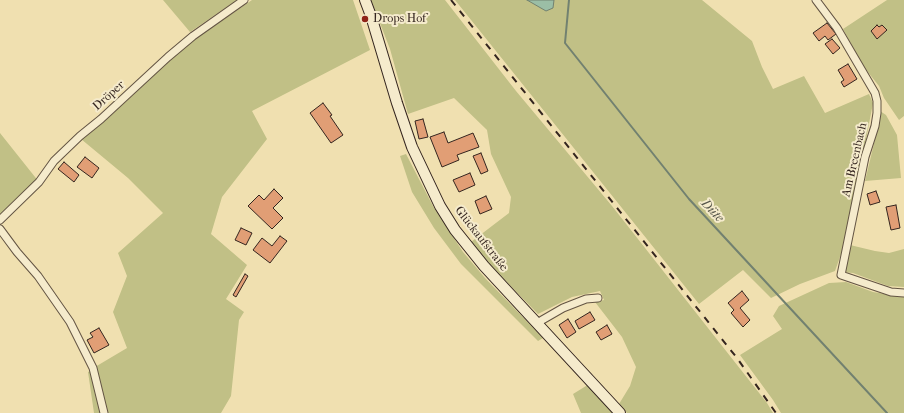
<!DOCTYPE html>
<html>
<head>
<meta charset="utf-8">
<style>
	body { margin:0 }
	canvas { display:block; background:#f0e0b0 }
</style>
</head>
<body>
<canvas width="904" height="413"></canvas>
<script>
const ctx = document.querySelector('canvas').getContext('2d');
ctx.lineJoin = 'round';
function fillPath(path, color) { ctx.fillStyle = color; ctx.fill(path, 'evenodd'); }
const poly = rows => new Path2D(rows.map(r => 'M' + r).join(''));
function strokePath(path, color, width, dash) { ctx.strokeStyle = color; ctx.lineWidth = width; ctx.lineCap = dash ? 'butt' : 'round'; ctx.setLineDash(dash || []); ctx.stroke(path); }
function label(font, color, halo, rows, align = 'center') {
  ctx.font = font + ' "IM FELL French Canon",serif'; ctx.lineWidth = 4; ctx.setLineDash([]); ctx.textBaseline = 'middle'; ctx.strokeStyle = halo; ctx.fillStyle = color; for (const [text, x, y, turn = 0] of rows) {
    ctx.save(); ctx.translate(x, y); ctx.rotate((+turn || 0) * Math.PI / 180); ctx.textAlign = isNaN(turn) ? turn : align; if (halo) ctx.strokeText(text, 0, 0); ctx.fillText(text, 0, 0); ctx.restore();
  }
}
fillPath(poly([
	[163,0,237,0,190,32],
	[252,0,353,0,370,50,252,111,267,139,222,197,211,234,247,265,226,299,244,312,239,320,231,396,221,413,107,413,95,367,127,348,113,312,127,276,118,253,163,213,128,178,81,139,129,99,172,58,198,37],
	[371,0,445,0,516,91,612,206,767,403,773,413,627,413,619,404,630,386,636,367,622,337,595,302,604,300,600,291,572,297,538,314,488,263,471,242,509,213,511,197,491,154,487,130,454,98,408,114,390,49],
	[455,0,702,0,752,41,762,67,773,89,804,76,825,113,869,94,873,103,858,181,845,243,835,271,800,284,771,298,743,270,699,304],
	[887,0,904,0,904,116,899,120,884,98,879,86,863,66,843,29],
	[880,111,886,115,897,135,901,178,865,181,878,127],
	[0,133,39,182,0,220],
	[406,154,433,206,463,252,485,278,543,338,538,341,461,264,434,228,412,192,400,156],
	[850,245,875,251,889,253,904,249,904,287,888,286,853,273,843,272],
	[846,282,873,292,904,297,904,413,781,413,773,400,740,355,782,329,773,316,779,306,829,283],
	[92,370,102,413,94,413,88,372],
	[590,380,620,413,581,413,573,394,586,386]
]), '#c1c086');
const water = poly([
	[527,0,554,0,553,8,546,11,527,0]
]);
fillPath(water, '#9bbea6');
strokePath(water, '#728170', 1);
strokePath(poly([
	[569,0,565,43,689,199,887,413]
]), '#728170', 2);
const building = poly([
	[827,23,836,34,828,40,825,36,819,41,813,33,827,23],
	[877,25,879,27,882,25,887,30,877,39,871,31,877,25],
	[832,39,840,48,833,54,825,44,832,39],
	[848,64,857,79,844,87,841,82,844,80,838,70,848,64],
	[323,103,332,115,330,116,343,135,331,143,310,113,323,103],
	[423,119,428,137,419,139,415,121,423,119],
	[444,132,448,143,473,133,479,147,457,155,459,160,442,167,430,137,444,132],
	[481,153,488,171,481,174,473,156,481,153],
	[85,157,99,168,92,178,77,167,85,157],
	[64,162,79,175,74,182,58,169,64,162],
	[470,173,475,185,459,192,453,180,470,173],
	[274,189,283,198,273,208,283,218,272,229,248,206,259,195,264,200,274,189],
	[876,191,880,202,870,205,867,194,876,191],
	[486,196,492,209,480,214,475,201,486,196],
	[896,205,900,228,891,230,886,207,896,205],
	[241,228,252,233,246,245,235,240,241,228],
	[280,236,287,241,270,263,253,250,262,238,272,246,280,236],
	[245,274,248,276,236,297,233,295,245,274],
	[742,291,749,300,740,308,750,320,743,327,731,313,734,310,728,303,742,291],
	[590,312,595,320,579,329,575,321,590,312],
	[568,319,576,332,567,338,559,325,568,319],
	[607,325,612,334,601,340,596,332,607,325],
	[99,328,109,345,94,353,87,340,93,337,90,333,99,328]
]);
fillPath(building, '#e19e75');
strokePath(building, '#34251f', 1);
const street = poly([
	[816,0,837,28,875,93,877,101,877,113,875,126,865,157,841,275,891,292,904,293],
	[0,220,39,182,54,161,80,136,101,119,168,57,193,36,244,0],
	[0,229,17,252,38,276,70,322,93,368,104,413],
	[537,323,563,308,586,299,598,298]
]);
const secondary = poly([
	[365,0,371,16,397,103,412,147,440,206,455,230,484,266,620,413]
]);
strokePath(street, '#635443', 9);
strokePath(secondary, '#34251f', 12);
strokePath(street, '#f5ebcc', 7);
strokePath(secondary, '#f5ebcc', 10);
strokePath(poly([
	[451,0,737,358,776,413]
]), '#34251f', 2, [7, 7]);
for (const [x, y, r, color] of [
	[365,19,4,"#8f2418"]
]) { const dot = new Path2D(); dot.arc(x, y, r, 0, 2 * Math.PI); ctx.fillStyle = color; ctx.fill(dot); strokePath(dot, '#f5ebcc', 1.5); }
label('12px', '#34251f', '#f5ebcc', [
	["Drops Hof",373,19]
], 'left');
label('12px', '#34251f', '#f5ebcc', [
	["Dröper",109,96,-42],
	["Am Breenbach",855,160,-77],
	["Glückaufstraße",481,239,52]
]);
label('italic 13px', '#535348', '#f5ebcc', [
	["Düte",712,211,47]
]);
</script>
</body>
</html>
